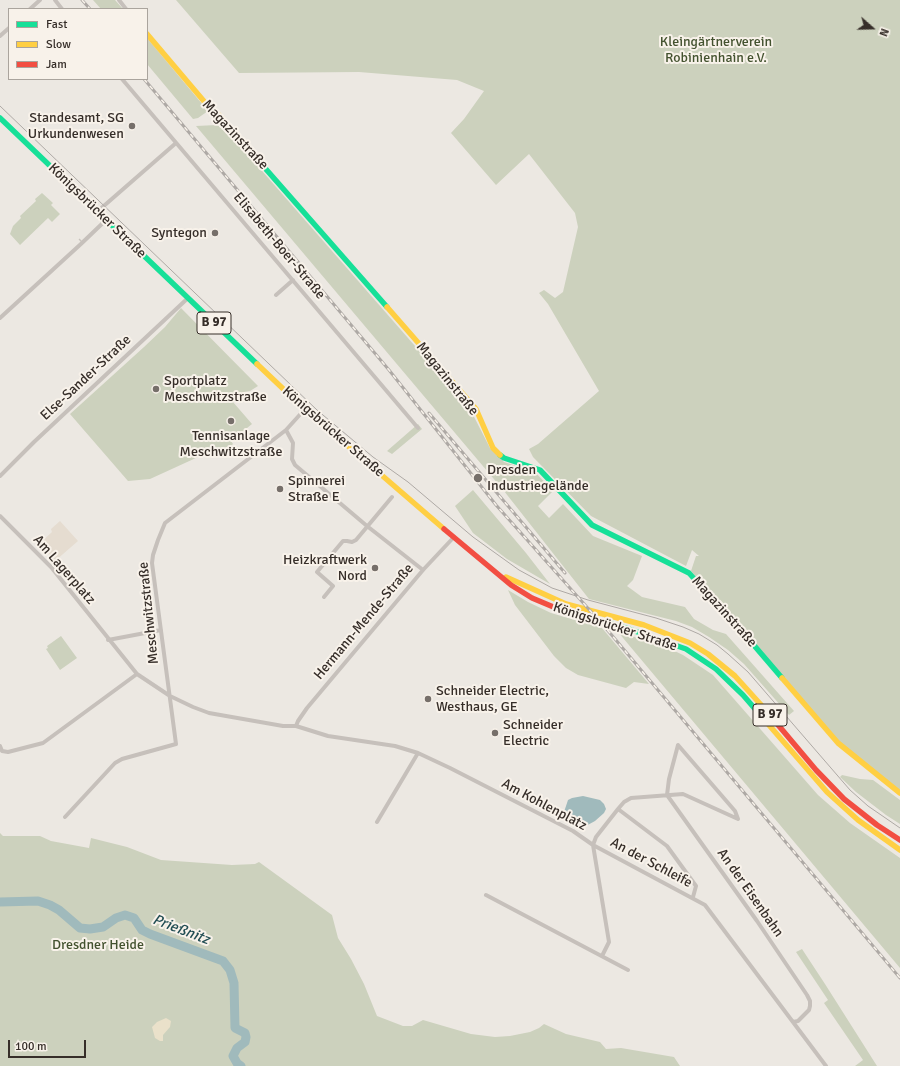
<!DOCTYPE html>
<html>
<head>
<meta charset="utf-8">
<style>
	body { margin:0 }
	#map { position:relative; width:900px; height:1066px; overflow:hidden; background:#ece8e2; font-family:Signika,sans-serif }
	canvas { display:block }
	.legend { position:absolute; left:8px; top:8px; width:140px; height:72px; box-sizing:border-box; background:#f8f2ea; border:1px solid #aaa49d; margin:0; padding:5px 7px; list-style:none; font-size:12px; color:#362e29 }
	.legend li { display:flex; align-items:center; gap:8px; height:20px }
	.legend b { width:20px; border:1px solid #aaa49d }
	.north { position:absolute; left:852px; top:8px; width:40px; height:40px; -webkit-text-stroke:3px #f8f2ea; paint-order:stroke; rotate:110deg; font-size:11px; font-weight:700; line-height:16px; text-align:center; color:#362e29 }
	.north::after { content:''; display:block; margin:auto; width:14px; height:18px; background:#362e29; clip-path:polygon(50% 0,100% 100%,50% 72%,0 100%) }
	.scale { position:absolute; left:8px; top:1040px; width:78px; height:18px; box-sizing:border-box; border:2px solid #362e29; border-top:0; padding-left:5px; font-size:12px; line-height:14px; white-space:nowrap; color:#362e29; -webkit-text-stroke:3px #f8f2ea; paint-order:stroke }
</style>
</head>
<body>
<div id="map">
<canvas width="900" height="1066"></canvas>
<ul class="legend">
<li><b style="height:5px;background:#16e098"></b>Fast</li>
<li><b style="height:5px;background:#ffcf43"></b>Slow</li>
<li><b style="height:5px;background:#f24e42"></b>Jam</li>
</ul>
<div class="north">N</div>
<div class="scale">100 m</div>
</div>
<script>
const ctx = document.querySelector('canvas').getContext('2d');
ctx.lineJoin = 'round';
function fillPath(path, color) { ctx.fillStyle = color; ctx.fill(path, 'evenodd'); }
const poly = rows => new Path2D(rows.map(r => 'M' + r).join(''));
function strokePath(path, color, width, dash) { ctx.strokeStyle = color; ctx.lineWidth = width; ctx.lineCap = dash ? 'butt' : 'round'; ctx.setLineDash(dash || []); ctx.stroke(path); }
function label(font, color, halo, rows, align = 'center') {
  ctx.font = font + ' Signika,sans-serif'; ctx.lineWidth = 4; ctx.setLineDash([]); ctx.textBaseline = 'middle'; ctx.strokeStyle = halo; ctx.fillStyle = color; for (const [text, x, y, turn = 0] of rows) {
    ctx.save(); ctx.translate(x, y); ctx.rotate((+turn || 0) * Math.PI / 180); ctx.textAlign = isNaN(turn) ? turn : align; if (halo) ctx.strokeText(text, 0, 0); ctx.fillText(text, 0, 0); ctx.restore();
  }
}
fillPath(poly([
	[93,0,115,0,123,9,101,9],
	[176,0,900,0,900,791,841,744,741,627,691,571,696,556,699,556,692,550,686,566,591,516,533,457,529,449,538,444,599,391,548,304,539,293,544,290,555,298,563,292,578,227,575,213,529,154,496,185,451,133,464,119,484,91,457,80,359,72,239,73],
	[147,38,208,111,198,118,193,119,147,64],
	[217,125,228,132,470,409,490,448,504,462,535,472,553,491,538,506,549,518,563,504,593,536,642,556,633,580,627,586,642,597,685,607,694,619,713,630,726,634,794,711,789,715,744,664,728,650,709,637,692,627,676,621,589,599,504,491,196,126],
	[42,193,53,203,51,205,60,214,52,222,48,218,20,245,10,234,13,226,21,218,20,216,36,201,35,199],
	[181,308,258,386,250,391,244,392,233,402,252,424,231,441,233,444,220,456,209,452,150,479,128,481,70,414,144,347,165,327],
	[418,424,422,429,392,454,387,451],
	[473,490,526,553,550,584,507,559,473,533,455,506],
	[508,590,528,602,551,613,602,628,649,684,634,682,626,688,578,675,566,668,554,656,515,605],
	[618,632,662,645,683,655,713,675,818,795,850,823,900,858,900,968],
	[61,636,77,658,60,670,46,649,48,648,47,646],
	[842,775,860,779,873,780,900,800,900,824,886,815,856,792,840,777],
	[0,833,3,836,40,836,51,841,89,848,91,838,127,847,161,860,232,865,255,864,259,862,332,915,338,938,351,959,364,984,377,1016,403,1026,412,1026,423,1020,471,1034,495,1037,510,1036,530,1032,539,1028,544,1024,566,1034,600,1042,606,1049,621,1048,674,1057,680,1066,0,1066],
	[802,949,825,984,877,1066,855,1066,863,1060,824,1003,828,1000,796,952]
]), '#ccd1bd');
fillPath(poly([
	[166,1018,171,1021,170,1027,163,1035,163,1041,160,1041,155,1038,152,1027,157,1022]
]), '#eae1ca');
fillPath(poly([
	[60,521,78,541,55,561,39,544,52,532,51,529]
]), '#e5dcd0');
fillPath(poly([
	[583,796,600,800,604,804,606,809,604,813,595,821,584,827,579,827,576,826,571,819,565,815,564,812,568,800,572,798]
]), '#a0babc');
strokePath(poly([
	[0,902,38,901,50,905,59,910,80,928,90,929,103,927,116,918,125,915,134,918,142,930,150,934,223,961,230,970,234,983,235,1028,245,1033,246,1037,245,1042,237,1048,233,1056,237,1063,241,1066]
]), '#a0babc', 9);
strokePath(poly([
	[80,241,81,240]
]), '#c8c3bd', 4, [4, 2]);
strokePath(poly([
	[55,0,62,9],
	[119,0,126,9],
	[30,9,40,0],
	[0,36,9,28],
	[122,79,418,428],
	[98,211,176,143],
	[83,242,106,220],
	[276,295,293,280],
	[0,318,82,243],
	[286,430,293,443,292,459,295,465,367,526,423,570],
	[0,476,34,442,188,298],
	[0,516,51,567,137,674,170,696,193,707,209,713,283,726,296,726,328,736,395,746,418,753,450,768,573,831,593,845,705,905,826,1066],
	[324,597,333,586,317,572,343,541,347,541,352,542,356,540,392,497],
	[108,640,161,630],
	[296,726,298,721,307,708,423,570,454,537],
	[678,745,669,779,667,795,757,921,807,995,810,1001,810,1006,809,1010,798,1021,793,1022],
	[0,746,2,751,8,752,43,743,137,674],
	[618,809,667,846,696,886,693,897],
	[65,817,115,763,122,759,176,744,152,563,153,555,158,540,165,523,286,430,305,409],
	[377,822,418,753],
	[593,845,596,837,618,809,624,802,631,798,683,794,738,819,735,811,678,745],
	[593,845,609,942,602,956],
	[486,895,628,970]
]), '#c6c0bb', 4);
strokePath(poly([
	[0,118,257,364],
	[250,151,387,307],
	[500,455,504,458,540,470,592,525,689,573,740,629,782,678],
	[563,611,629,629,686,649,716,669,743,695,762,717]
]), '#16e098', 5.5);
strokePath(poly([
	[147,34,208,106,220,116,250,151],
	[387,307,476,409,493,448,500,455],
	[257,364,297,402,444,529],
	[506,577,566,604,644,625,690,643,708,654,735,676,763,707],
	[782,678,838,743,900,793],
	[762,717,827,792,858,820,900,850]
]), '#ffcf43', 5.5);
strokePath(poly([
	[444,529,511,585,532,598,563,611],
	[763,707,816,770,844,799,877,825,900,840]
]), '#f24e42', 5.5);
strokePath(poly([
	[0,106,317,410,373,457,408,482,473,537,519,570,552,588,588,600,656,618,683,627,699,634,717,645,728,654,748,672,850,790,868,806,900,828]
]), '#aea9a5', 1);
const rail = poly([
	[82,0,90,9],
	[144,79,389,370,496,505,610,633,900,978],
	[429,413,565,573]
]);
strokePath(rail, '#aea9a5', 3);
strokePath(rail, '#f8f2ea', 1.5, [4.5]);
for (const [x, y, r, color] of [
	[132,126,4,"#766f6a"],
	[215,233,4,"#766f6a"],
	[156,389,4,"#766f6a"],
	[231,421,4,"#766f6a"],
	[478,478,5,"#766f6a"],
	[280,489,4,"#766f6a"],
	[375,568,4,"#766f6a"],
	[428,699,4,"#766f6a"],
	[495,733,4,"#766f6a"]
]) { const dot = new Path2D(); dot.arc(x, y, r, 0, 2 * Math.PI); ctx.fillStyle = color; ctx.fill(dot); strokePath(dot, '#f8f2ea', 1.5); }
for (const [x, y, w] of [
	[214,323,34],
	[770,715,34]
]) { const box = new Path2D(); box.roundRect(x - w / 2, y - 11, w, 22, 3); ctx.fillStyle = '#f8f2ea'; ctx.fill(box); strokePath(box, '#362e29', 1); }
label('bold 13px', '#362e29', null, [
	["B 97",214,323],
	["B 97",770,715]
]);
label('14px', '#43522f', '#f8f2ea', [
	["Kleingärtnerverein",716,42],
	["Robinienhain e.V.",716,58],
	["Dresdner Heide",98,945]
]);
label('14px', '#362e29', '#f8f2ea', [
	["Standesamt, SG",124,118,"right"],
	["Urkundenwesen",124,134,"right"],
	["Syntegon",207,233,"right"],
	["Sportplatz",164,381],
	["Meschwitzstraße",164,397],
	["Tennisanlage",231,436,"center"],
	["Meschwitzstraße",231,452,"center"],
	["Dresden",487,470],
	["Industriegelände",487,486],
	["Spinnerei",288,481],
	["Straße E",288,497],
	["Heizkraftwerk",367,560,"right"],
	["Nord",367,576,"right"],
	["Schneider Electric,",436,691],
	["Westhaus, GE",436,707],
	["Schneider",503,725],
	["Electric",503,741]
], 'left');
label('14px', '#362e29', '#f8f2ea', [
	["Magazinstraße",235,135,47],
	["Königsbrücker Straße",97,211,44],
	["Elisabeth-Boer-Straße",279,246,50],
	["Else-Sander-Straße",86,378,-43],
	["Magazinstraße",447,379,51],
	["Königsbrücker Straße",333,432,41],
	["Am Lagerplatz",64,570,49],
	["Magazinstraße",724,612,48],
	["Meschwitzstraße",149,613,-96],
	["Hermann-Mende-Straße",364,622,-50],
	["Königsbrücker Straße",615,627,18],
	["Am Kohlenplatz",544,805,28],
	["An der Schleife",651,863,28],
	["An der Eisenbahn",750,893,55]
]);
label('italic 15px', '#224e54', '#f8f2ea', [
	["Prießnitz",181,930,21]
]);
</script>
</body>
</html>
